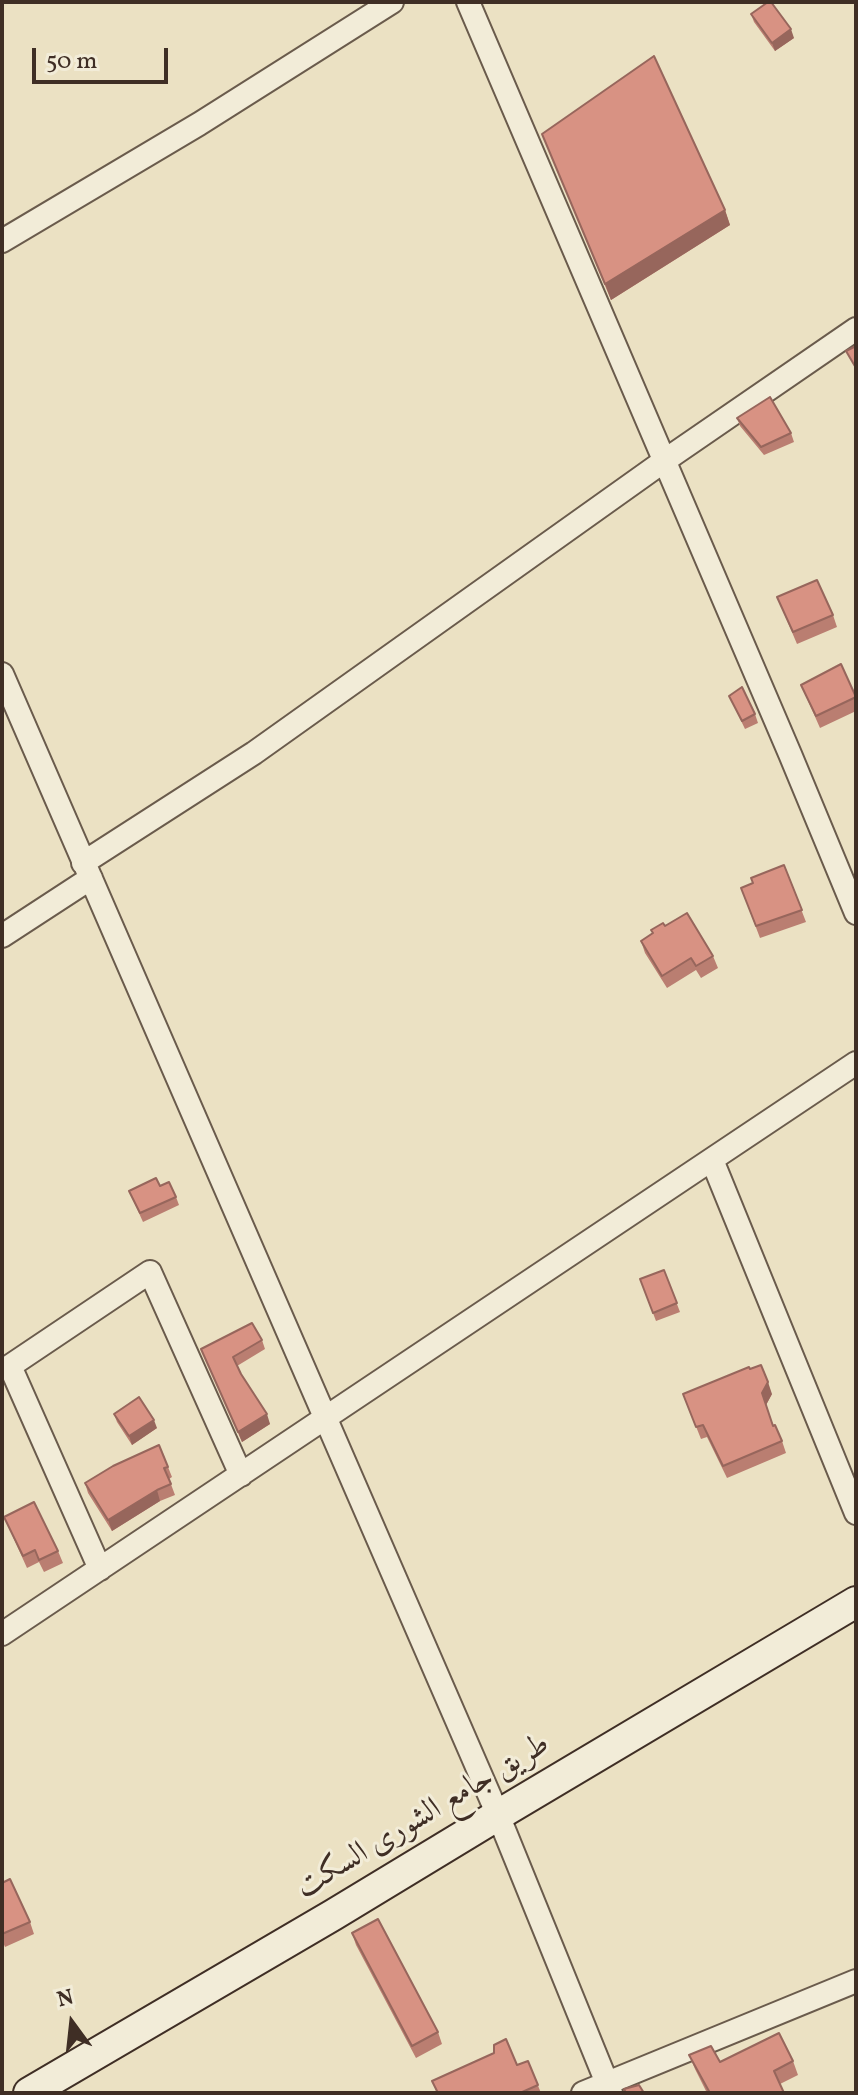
<!DOCTYPE html>
<html>
<head>
<meta charset="utf-8">
<style>
	body { margin:0 }
	#map { position:relative; width:858px; height:2095px; overflow:hidden; background:#ebe1c3; font-family:Vollkorn,serif }
	canvas { display:block }
	.frame { position:absolute; inset:0; border:4px solid #3f2e25; pointer-events:none }
	.north { position:absolute; left:32px; top:1983px; width:80px; height:80px; -webkit-text-stroke:6px #f2ecd8; paint-order:stroke; rotate:345deg; font-size:22px; font-weight:700; line-height:32px; text-align:center; color:#3f2e25 }
	.north::after { content:''; display:block; margin:auto; width:28px; height:36px; background:#3f2e25; clip-path:polygon(50% 0,100% 100%,50% 72%,0 100%) }
	.scale { position:absolute; left:32px; top:48px; width:136px; height:36px; box-sizing:border-box; border:4px solid #3f2e25; border-top:0; padding-left:10px; font-size:24px; line-height:28px; white-space:nowrap; color:#3f2e25; -webkit-text-stroke:6px #f2ecd8; paint-order:stroke }
</style>
</head>
<body>
<div id="map">
<canvas width="858" height="2095"></canvas>
<div class="frame"></div>
<div class="north">N</div>
<div class="scale">50 m</div>
</div>
<script>
const ctx = document.querySelector('canvas').getContext('2d');
ctx.lineJoin = 'round';
const poly = rows => new Path2D(rows.map(r => 'M' + r).join(''));
function strokePath(path, color, width, dash) { ctx.strokeStyle = color; ctx.lineWidth = width; ctx.lineCap = dash ? 'butt' : 'round'; ctx.setLineDash(dash || []); ctx.stroke(path); }
function fillPath(path, color) { ctx.fillStyle = color; ctx.fill(path, 'evenodd'); }
function label(font, color, halo, rows, align = 'center') {
  ctx.font = font + ' Vollkorn,Amiri,serif'; ctx.lineWidth = 6; ctx.setLineDash([]); ctx.textBaseline = 'middle'; ctx.strokeStyle = halo; ctx.fillStyle = color; for (const [text, x, y, turn = 0] of rows) {
    ctx.save(); ctx.translate(x, y); ctx.rotate((+turn || 0) * Math.PI / 180); ctx.textAlign = isNaN(turn) ? turn : align; if (halo) ctx.strokeText(text, 0, 0); ctx.fillText(text, 0, 0); ctx.restore();
  }
}
const street = poly([
	[468,2,790,754,856,913],
	[2,241,199,124,392,2],
	[2,674,498,1815,611,2093],
	[83,863,254,753,664,461,856,329],
	[2,936,91,878],
	[712,1160,856,1513],
	[100,1569,10,1366,150,1272,241,1475],
	[2,1634,856,1063],
	[583,2093,856,1981]
]);
const secondary = poly([
	[29,2093,333,1915,498,1815,856,1602]
]);
strokePath(street, '#6a5b4c', 26);
strokePath(secondary, '#3f2e25', 34);
strokePath(street, '#f2ecd8', 22);
strokePath(secondary, '#f2ecd8', 30);
fillPath(poly([
	[751,14,794,38,775,51,754,22],
	[542,134,725,210,730,225,611,300],
	[737,418,791,433,794,442,764,455,740,426],
	[777,597,833,615,837,627,797,644],
	[801,685,856,695,856,711,820,728],
	[729,696,755,714,758,723,745,729],
	[784,865,806,922,760,938,741,888,753,883],
	[665,926,713,956,718,968,701,978,696,970,667,988,645,953,641,941,653,934,651,930],
	[160,1186,176,1197,179,1205,143,1222,129,1191],
	[664,1270,680,1312,656,1321,640,1279],
	[262,1340,265,1349,237,1366,270,1424,242,1442,201,1349],
	[683,1394,772,1394,766,1405,773,1426,782,1441,786,1453,727,1478,707,1437,701,1439],
	[114,1414,157,1428,132,1445,117,1422],
	[168,1467,172,1477,169,1479,175,1495,160,1501,112,1531,88,1493,85,1483],
	[4,1517,58,1551,63,1563,44,1572,39,1562,27,1568],
	[2,1883,30,1922,34,1934,5,1947,2,1940],
	[352,1933,438,2032,442,2044,416,2058,356,1945],
	[494,2053,517,2065,528,2061,541,2093,437,2093,432,2081],
	[689,2055,720,2062,793,2061,798,2075,780,2084,784,2093,707,2093,695,2069]
]), '#ba7e71');
fillPath(poly([
	[791,29,794,38,775,51,772,43],
	[725,210,730,225,611,300,605,284],
	[768,1382,772,1394,766,1405,762,1393],
	[267,1414,270,1424,242,1442,238,1432],
	[154,1420,157,1428,132,1445,129,1436],
	[157,1490,160,1501,112,1531,108,1520]
]), '#97665c');
const building = poly([
	[768,2,771,2,791,29,772,43,751,14,768,2],
	[654,56,725,210,605,284,542,134,654,56],
	[856,346,856,368,846,351,856,346],
	[770,397,791,433,761,447,737,418,770,397],
	[817,580,833,615,793,632,777,597,817,580],
	[841,664,856,697,816,716,801,685,841,664],
	[742,687,755,714,742,721,729,696,742,687],
	[784,865,802,910,756,926,741,888,753,883,751,878,784,865],
	[687,913,713,956,696,966,691,958,662,976,641,941,653,933,651,930,663,923,665,926,687,913],
	[156,1178,160,1186,169,1182,176,1197,140,1213,129,1191,156,1178],
	[664,1270,677,1303,653,1313,640,1279,664,1270],
	[252,1323,262,1340,233,1357,241,1374,267,1414,238,1432,201,1349,252,1323],
	[761,1365,768,1382,762,1393,773,1426,775,1425,782,1441,723,1466,703,1425,696,1427,683,1394,749,1367,750,1369,761,1365],
	[139,1397,154,1420,129,1436,114,1414,139,1397],
	[159,1445,168,1467,164,1468,171,1484,157,1490,108,1520,85,1483,113,1466,159,1445],
	[34,1502,58,1551,39,1560,35,1550,23,1556,4,1517,34,1502],
	[10,1879,30,1922,2,1934,2,1883,10,1879],
	[378,1919,438,2032,412,2046,352,1933,378,1919],
	[779,2033,793,2061,774,2071,784,2093,710,2093,689,2055,711,2046,720,2062,779,2033],
	[506,2039,517,2065,528,2061,538,2085,520,2093,438,2093,432,2081,494,2053,494,2045,506,2039],
	[639,2085,644,2093,626,2093,624,2089,639,2085]
]);
fillPath(building, '#d89283');
strokePath(building, '#97665c', 2);
label('32px', '#3f2e25', '#f2ecd8', [
	["طريق جامع الشورى السكت",424,1818,-31]
]);
</script>
</body>
</html>
